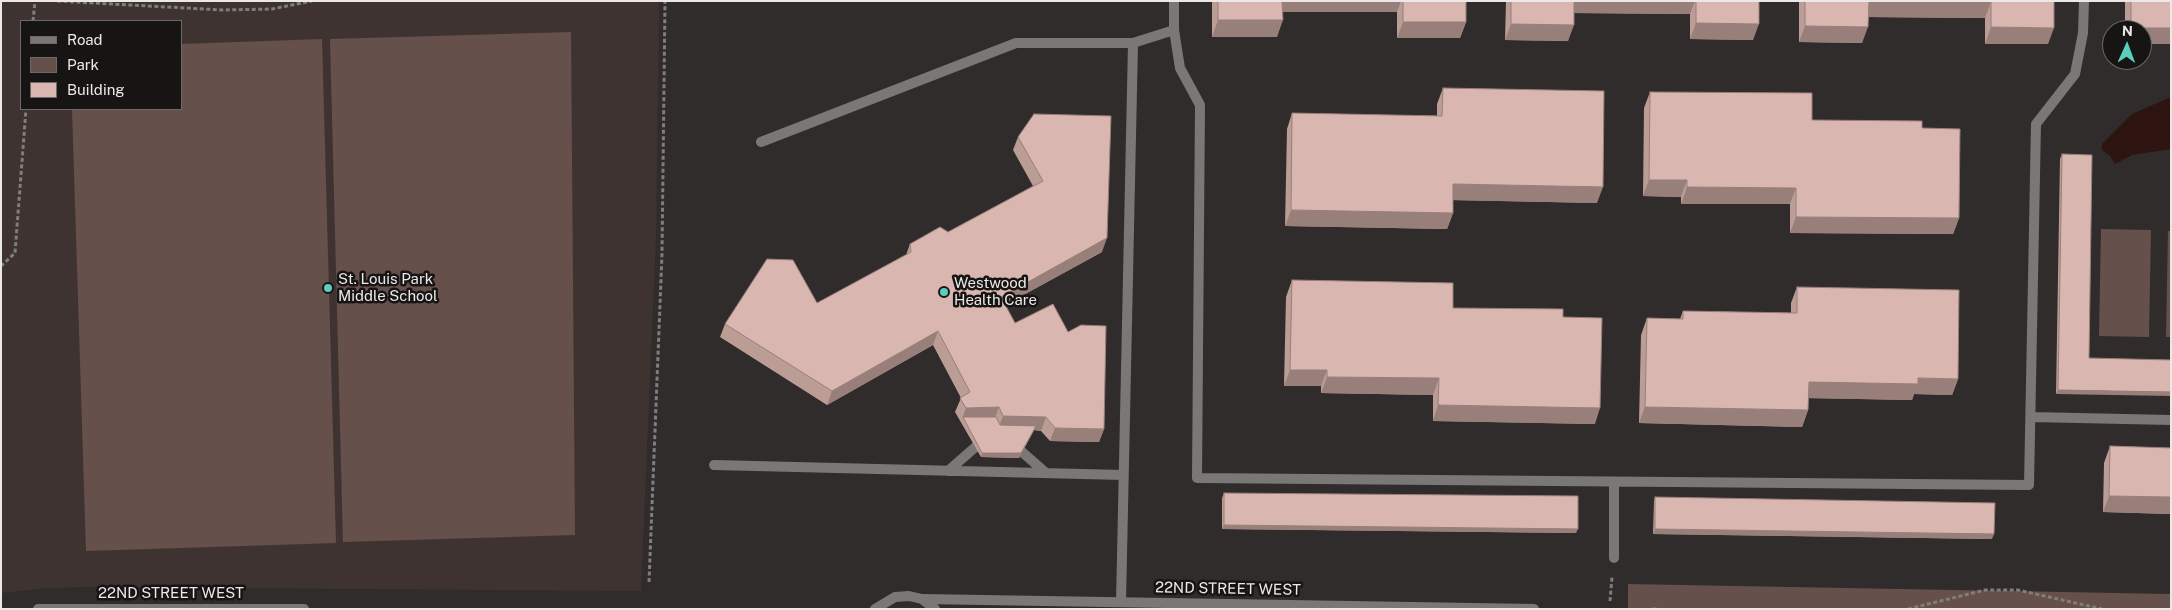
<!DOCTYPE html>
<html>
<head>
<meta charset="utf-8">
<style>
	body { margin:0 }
	#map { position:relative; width:2172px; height:610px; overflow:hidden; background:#302c2b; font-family:"Public Sans",sans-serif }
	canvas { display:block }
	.frame { position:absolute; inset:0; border:2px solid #ebe8e7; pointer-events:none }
	.legend { position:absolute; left:20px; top:20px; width:162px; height:90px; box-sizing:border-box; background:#171514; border:1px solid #6c6968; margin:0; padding:6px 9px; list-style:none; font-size:15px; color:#ebe8e7 }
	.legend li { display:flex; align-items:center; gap:10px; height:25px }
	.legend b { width:25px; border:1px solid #6c6968 }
	.north { position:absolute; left:2102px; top:20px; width:50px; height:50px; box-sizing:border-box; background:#171514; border:1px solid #6c6968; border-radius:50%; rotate:2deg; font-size:14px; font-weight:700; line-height:20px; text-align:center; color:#ebe8e7 }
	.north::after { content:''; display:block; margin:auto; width:18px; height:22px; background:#5bcebc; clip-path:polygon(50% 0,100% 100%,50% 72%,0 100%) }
</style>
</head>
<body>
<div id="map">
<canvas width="2172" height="610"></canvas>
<div class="frame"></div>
<ul class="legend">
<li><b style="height:6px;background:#7a7777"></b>Road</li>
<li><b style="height:14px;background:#66504c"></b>Park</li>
<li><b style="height:14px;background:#d9b6af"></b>Building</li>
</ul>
<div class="north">N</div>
</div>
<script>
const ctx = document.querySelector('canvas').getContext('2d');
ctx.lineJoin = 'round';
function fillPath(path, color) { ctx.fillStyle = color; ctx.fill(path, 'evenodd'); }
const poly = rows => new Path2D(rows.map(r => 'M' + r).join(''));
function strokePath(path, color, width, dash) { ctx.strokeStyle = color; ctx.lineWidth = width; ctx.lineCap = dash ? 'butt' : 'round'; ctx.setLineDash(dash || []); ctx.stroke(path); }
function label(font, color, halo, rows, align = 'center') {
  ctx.font = font + ' "Public Sans",sans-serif'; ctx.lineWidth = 5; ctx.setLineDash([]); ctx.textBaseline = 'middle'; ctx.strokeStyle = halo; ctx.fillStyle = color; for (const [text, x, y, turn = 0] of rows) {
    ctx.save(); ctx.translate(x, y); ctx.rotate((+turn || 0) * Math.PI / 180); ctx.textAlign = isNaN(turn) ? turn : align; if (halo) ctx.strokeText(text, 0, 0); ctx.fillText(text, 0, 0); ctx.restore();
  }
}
fillPath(poly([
	[1,1,659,1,656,235,641,591,88,587,46,588,1,593],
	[21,21,181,21,181,109,21,109]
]), '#3f3331');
fillPath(poly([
	[571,32,575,535,343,542,330,39],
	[322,39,336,543,86,551,72,109,181,109,181,44],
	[2101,229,2151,230,2149,337,2099,336],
	[2168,231,2171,231,2171,337,2166,337],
	[1628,584,2171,594,2171,609,1628,609]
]), '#66504c');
fillPath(poly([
	[2171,97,2171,149,2132,155,2115,164,2110,156,2102,150,2102,144,2132,114]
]), '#2d1410');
strokePath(poly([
	[57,1,222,10,272,9,312,1],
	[33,21,35,1],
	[1,266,15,253,26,109],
	[649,582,662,254,665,1],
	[1610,601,1612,577],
	[1652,609,1659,609],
	[1908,609,1985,590,2018,590,2102,609]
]), '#817d7c', 3, [4, 2.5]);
strokePath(poly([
	[1174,1,1174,30,1180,68,1200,105,1197,478,2029,485,2036,124,2075,74,2083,33,2084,1],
	[761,142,1016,43,1133,43,1174,30],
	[2031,417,2171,420],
	[1013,444,1046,473],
	[714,465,1123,475],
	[948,471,980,443,986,443],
	[1614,558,1614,482],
	[1121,602,1133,43]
]), '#7a7777', 10);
strokePath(poly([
	[922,599,1534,609],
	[38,609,304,609],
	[875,609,895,597,909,596,922,599,935,609]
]), '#7a7777', 10);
fillPath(poly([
	[1212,1,1466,1,1466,22,1460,38,1397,38,1397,12,1282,12,1277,37,1212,37],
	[1506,1,1759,1,1753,40,1690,39,1690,14,1574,13,1568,41,1505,40],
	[1799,1,2054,1,2048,44,1985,44,1985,18,1869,17,1862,43,1799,42],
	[2125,1,2171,1,2171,44,2142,44,2142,30,2125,30],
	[1443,88,1597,203,1453,200,1453,213,1447,229,1285,226,1287,129,1292,113,1437,116,1437,104],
	[1650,92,1812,120,1922,128,1959,218,1953,234,1790,233,1790,204,1681,204,1681,197,1643,196,1644,108],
	[1018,137,1102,252,1005,305,1015,323,1104,429,1099,442,1050,441,1041,431,1034,430,1019,458,981,457,955,412,961,398,933,345,827,405,720,337,725,324,817,303,906,255,910,244,948,232,1033,186,1013,150],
	[2062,154,2089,358,2056,394,2060,159],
	[1292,280,1453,308,1563,317,1595,424,1433,421,1433,395,1321,393,1321,386,1284,386,1286,297],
	[1797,287,1958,379,1952,395,1914,394,1912,400,1808,398,1808,410,1802,427,1639,423,1641,335,1647,318,1680,319,1683,311,1791,313,1791,303],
	[2110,446,2171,448,2171,514,2103,512,2104,463],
	[1224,493,1576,533,1222,529,1222,498],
	[1655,497,1992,539,1653,534,1654,501]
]), '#bb9d96');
fillPath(poly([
	[1280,1,1401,1,1397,12,1276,12],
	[1573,1,1695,1,1690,14,1568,13],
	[1869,1,1991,2,1985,18,1863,17],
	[1218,20,1283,20,1277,37,1212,37],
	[1403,22,1466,22,1460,38,1397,38],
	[1696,23,1759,24,1753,40,1690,39],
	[1511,24,1574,25,1568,41,1505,40],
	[1805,26,1868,27,1862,43,1799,42],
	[1991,27,2054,28,2048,44,1985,44],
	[2131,28,2171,28,2171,44,2142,44,2142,30,2130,30],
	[1649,180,1687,180,1681,197,1643,196],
	[1453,184,1603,187,1597,203,1447,200],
	[1687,187,1796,188,1790,204,1681,204],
	[1291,210,1453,213,1447,229,1285,226],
	[1796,217,1959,218,1953,234,1790,233],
	[1107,238,1102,252,996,310,1001,297],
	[938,331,933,345,827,405,832,391],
	[1290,370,1327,370,1321,386,1284,386],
	[1327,377,1439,378,1433,395,1321,393],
	[1918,378,1958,379,1952,395,1914,394,1912,400,1803,398,1809,382],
	[2058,390,2171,392,2171,396,2056,394],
	[1438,405,1600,408,1595,424,1433,421],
	[999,407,994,421,963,417,961,422,966,408],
	[1645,407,1808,410,1802,427,1639,423],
	[1003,416,1046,417,1041,431,1034,430,1019,458,981,457,982,453,998,429],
	[1055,428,1104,429,1099,442,1050,441],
	[2109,496,2171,497,2171,514,2103,512],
	[1224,525,1578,529,1576,533,1222,529],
	[1655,529,1994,534,1992,539,1653,534]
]), '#987f7a');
const building = poly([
	[1218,1,1282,1,1283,20,1218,20,1218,1],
	[1403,1,1466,1,1466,22,1403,22,1403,1],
	[1511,1,1574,1,1574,25,1511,24,1511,1],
	[1696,1,1759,1,1759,24,1696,23,1696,1],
	[1805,1,1869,1,1868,27,1805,26,1805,1],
	[1899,1,2054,1,2054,28,1991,27,1991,2,1899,1],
	[2131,1,2171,1,2171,28,2131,28,2131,1],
	[1443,88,1604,91,1603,187,1453,184,1453,213,1291,210,1292,113,1442,116,1443,88],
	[1650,92,1812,93,1812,120,1922,121,1922,128,1960,129,1959,218,1796,217,1796,188,1687,187,1687,180,1649,180,1650,92],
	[1034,114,1111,116,1107,238,1001,297,1015,323,1053,304,1068,332,1081,325,1106,326,1104,429,1055,428,1046,417,1003,416,999,407,966,408,960,398,970,392,938,331,832,391,725,324,767,259,793,260,817,303,911,252,910,244,940,227,948,232,1043,181,1018,137,1034,114],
	[2062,154,2092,155,2089,358,2171,360,2171,392,2058,390,2062,154],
	[1292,280,1453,283,1453,308,1563,309,1563,317,1602,318,1600,408,1438,405,1439,378,1327,377,1327,370,1290,370,1292,280],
	[1797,287,1959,290,1958,379,1918,378,1918,384,1809,382,1808,410,1645,407,1647,318,1683,319,1683,311,1797,313,1797,287],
	[963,417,996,417,1000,425,1036,426,1021,453,982,453,963,417],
	[2110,446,2171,448,2171,497,2109,496,2110,446],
	[1224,493,1578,496,1578,529,1224,525,1224,493],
	[1655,497,1995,503,1994,534,1655,529,1655,497]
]);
fillPath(building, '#d9b6af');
strokePath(building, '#987f7a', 1);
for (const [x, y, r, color] of [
	[328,288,5,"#5bcebc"],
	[944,292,5,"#5bcebc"]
]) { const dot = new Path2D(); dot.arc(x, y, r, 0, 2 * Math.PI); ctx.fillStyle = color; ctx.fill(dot); strokePath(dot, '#171514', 2); }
label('15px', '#ebe8e7', '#171514', [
	["St. Louis Park",338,279],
	["Middle School",338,296],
	["Westwood",954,283],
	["Health Care",954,300]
], 'left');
label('15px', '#ebe8e7', '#171514', [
	["22ND STREET WEST",1228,589,1],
	["22ND STREET WEST",171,593]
]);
</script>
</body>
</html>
